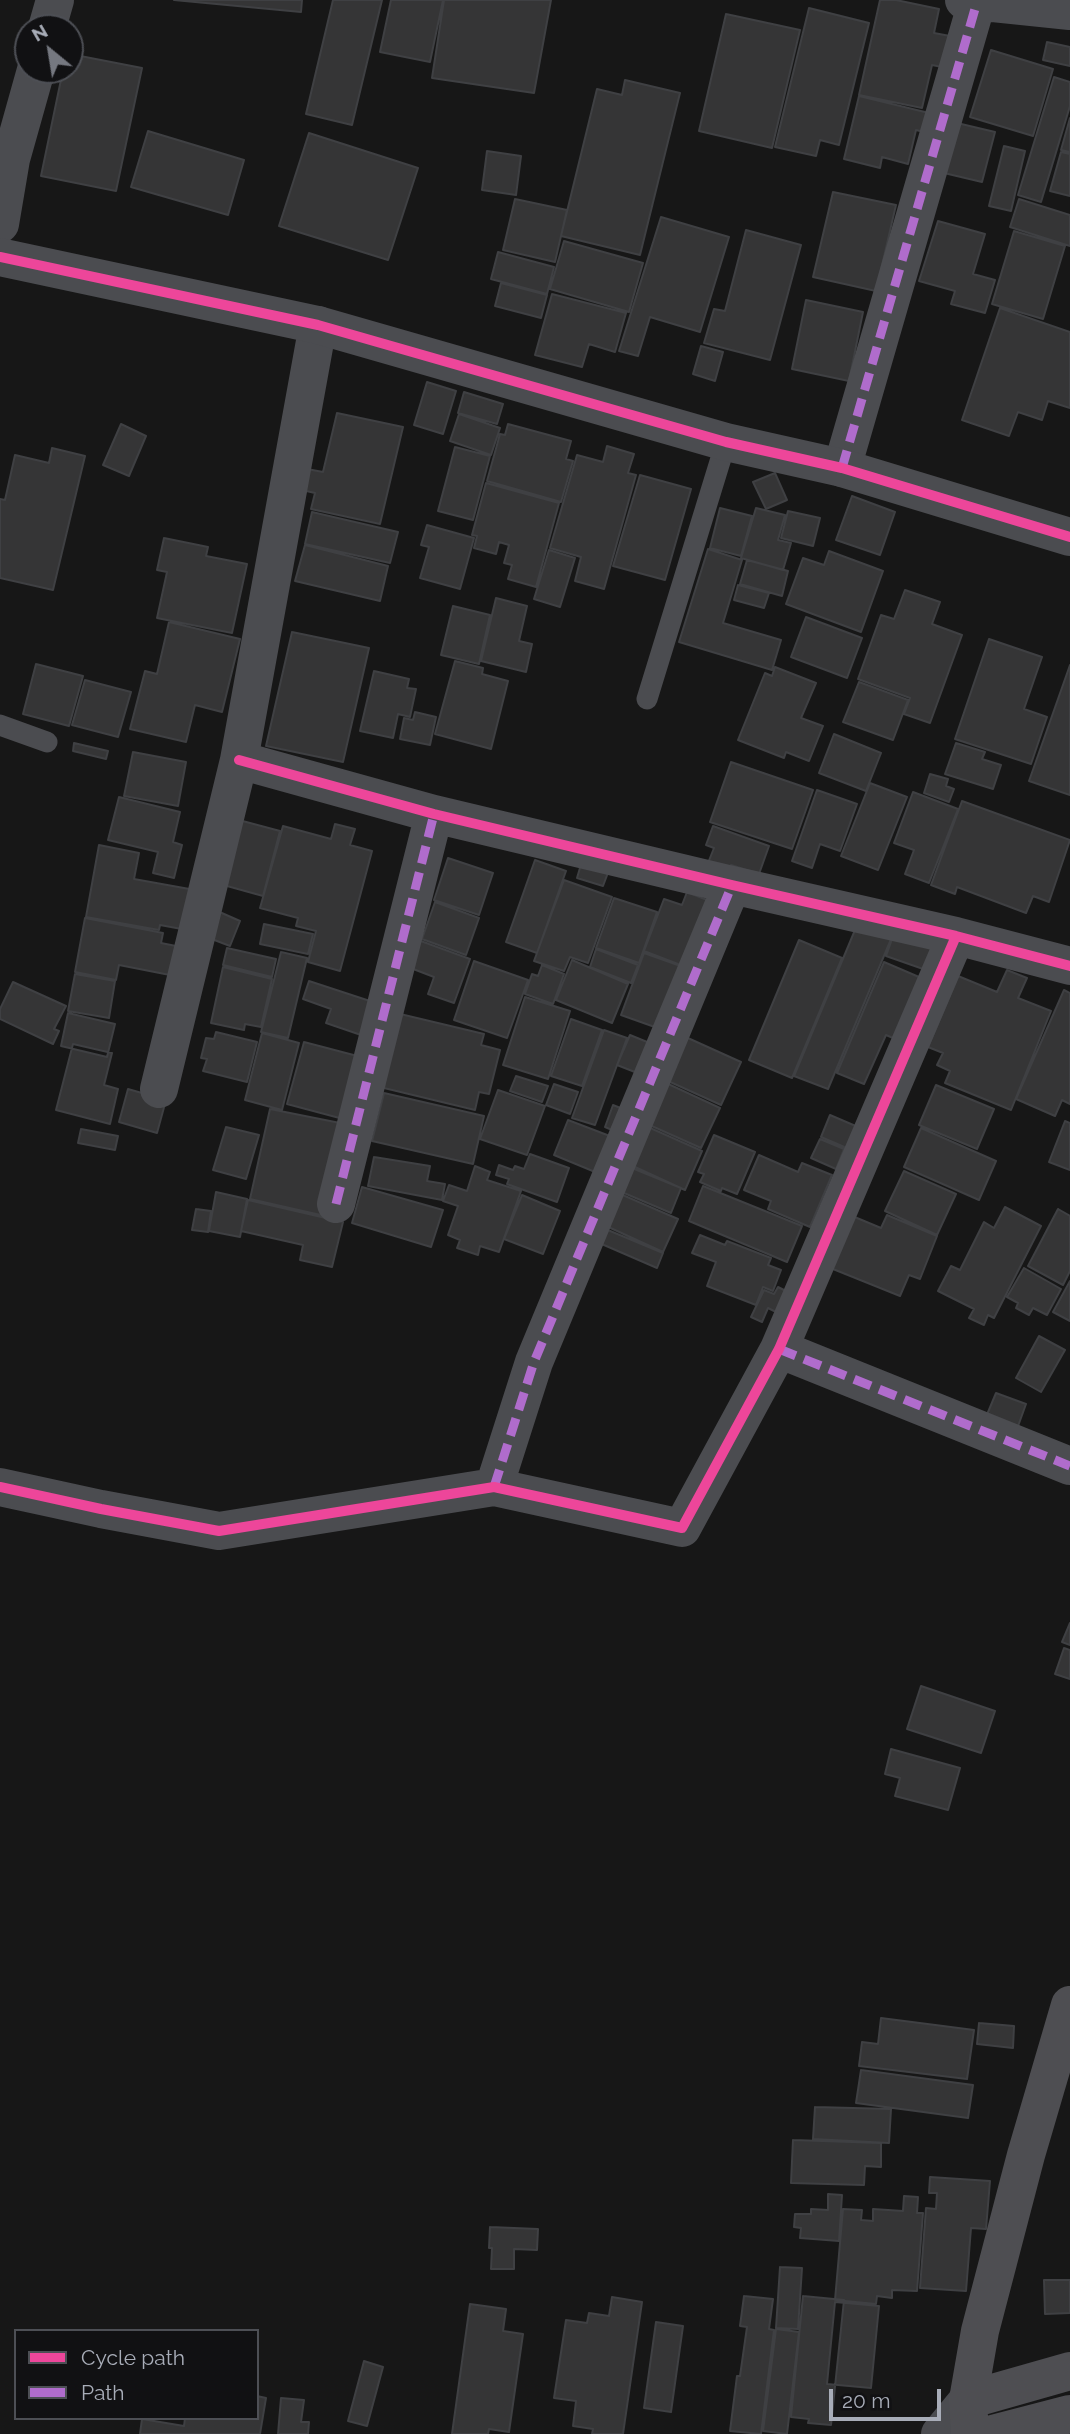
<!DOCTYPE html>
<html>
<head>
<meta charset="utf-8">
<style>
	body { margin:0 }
	#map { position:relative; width:1070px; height:2434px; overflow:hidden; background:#171717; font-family:Raleway,sans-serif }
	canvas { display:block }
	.legend { position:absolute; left:14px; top:2329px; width:245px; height:91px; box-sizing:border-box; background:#111113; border:2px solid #4d4f55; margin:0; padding:9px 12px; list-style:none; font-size:21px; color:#a8adb8 }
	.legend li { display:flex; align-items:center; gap:14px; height:35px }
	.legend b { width:35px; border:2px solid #4d4f55 }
	.north { position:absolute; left:14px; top:14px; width:70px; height:70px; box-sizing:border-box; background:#111113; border:2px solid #4d4f55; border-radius:50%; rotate:330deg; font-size:19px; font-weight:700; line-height:28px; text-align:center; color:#a8adb8 }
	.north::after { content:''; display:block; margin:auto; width:24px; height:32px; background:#757880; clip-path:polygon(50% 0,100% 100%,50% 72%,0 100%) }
	.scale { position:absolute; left:829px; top:2389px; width:112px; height:32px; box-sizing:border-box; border:4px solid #a8adb8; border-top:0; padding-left:9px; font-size:21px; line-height:24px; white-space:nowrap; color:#a8adb8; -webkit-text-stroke:5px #111113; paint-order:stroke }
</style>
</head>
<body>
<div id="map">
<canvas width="1070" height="2434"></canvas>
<ul class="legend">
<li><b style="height:9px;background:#ed469a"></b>Cycle path</li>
<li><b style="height:9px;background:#b06ccc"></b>Path</li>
</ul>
<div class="north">N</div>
<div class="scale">20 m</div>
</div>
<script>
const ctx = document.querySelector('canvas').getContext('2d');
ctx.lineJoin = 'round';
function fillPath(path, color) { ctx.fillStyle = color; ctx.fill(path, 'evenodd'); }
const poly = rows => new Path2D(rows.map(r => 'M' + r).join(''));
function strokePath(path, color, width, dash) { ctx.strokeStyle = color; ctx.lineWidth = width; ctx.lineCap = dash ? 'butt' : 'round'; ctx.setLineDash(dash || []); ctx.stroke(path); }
const building = poly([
	[174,0,302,0,301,12,174,0],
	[333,0,382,0,352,125,306,114,333,0],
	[391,0,443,0,430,62,380,52,391,0],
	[444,0,551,0,534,93,432,78,444,0],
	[880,0,896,0,939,9,934,33,950,36,942,67,932,65,922,108,859,95,880,0],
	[809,8,869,23,839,145,820,140,816,156,775,147,809,8],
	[726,14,800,30,772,148,699,131,726,14],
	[1047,42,1070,47,1070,66,1043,60,1047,42],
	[991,50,1053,69,1033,136,970,117,991,50],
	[70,54,142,68,116,191,41,176,63,70,70,70,70,54],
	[1054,77,1070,82,1070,106,1041,202,1018,195,1054,77],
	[625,80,680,93,640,255,561,236,597,89,622,95,625,80],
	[859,96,929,113,924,132,916,130,908,164,882,157,880,168,844,159,859,96],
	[1070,118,1070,152,1061,150,1070,118],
	[957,123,995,132,982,182,944,173,957,123],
	[148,131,244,160,228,215,131,187,148,131],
	[309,133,418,168,388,260,279,226,309,133],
	[1004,146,1025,151,1011,211,989,206,1004,146],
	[487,151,521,156,516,195,482,190,487,151],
	[1061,152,1070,154,1070,196,1050,191,1061,152],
	[833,192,896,205,876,291,813,277,833,192],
	[515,199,567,210,555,262,503,250,515,199],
	[1019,199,1070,215,1070,246,1010,227,1019,199],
	[661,217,729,237,700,332,650,317,638,356,619,351,661,217],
	[938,221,985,234,973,274,995,280,985,313,951,304,955,291,919,281,938,221],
	[746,230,801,245,770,360,704,343,714,309,725,311,746,230],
	[1014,231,1065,246,1043,319,992,304,1014,231],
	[564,241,643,263,629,312,550,289,564,241],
	[498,252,554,267,547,294,491,279,498,252],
	[501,283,547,295,541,318,495,306,501,283],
	[552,294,626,313,615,352,589,344,582,367,535,355,552,294],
	[806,300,863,312,849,381,792,369,806,300],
	[1000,308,1070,332,1070,408,1048,401,1042,420,1018,412,1009,436,962,420,1000,308],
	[701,346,723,352,715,381,693,374,701,346],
	[427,382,456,391,443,434,414,425,427,382],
	[464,392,503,404,497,424,458,413,464,392],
	[337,413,403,427,380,524,311,509,315,493,302,490,307,469,323,472,337,413],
	[459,414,500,428,491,455,450,441,459,414],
	[121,424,146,436,129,476,103,465,121,424],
	[508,424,571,441,566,459,573,461,561,502,487,481,500,434,505,435,508,424],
	[607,446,634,454,628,473,636,475,604,589,575,581,581,557,550,548,577,455,603,462,607,446],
	[455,447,490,456,473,520,438,511,455,447],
	[52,448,85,456,53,590,0,578,0,499,5,500,15,455,49,463,52,448],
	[775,473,787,500,766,509,753,482,775,473],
	[640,475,691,489,665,580,613,566,640,475],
	[486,483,559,503,536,587,508,579,512,565,504,563,509,545,499,542,496,554,474,548,477,536,472,535,486,483],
	[852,496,895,512,880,555,836,540,852,496],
	[720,508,752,516,741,556,710,548,720,508],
	[756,508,785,515,778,540,791,543,783,570,741,558,756,508],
	[788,511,820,518,813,546,781,538,788,511],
	[312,512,398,532,390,563,305,544,312,512],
	[427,525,474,538,460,589,420,578,429,547,421,545,427,525],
	[164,538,208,547,206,556,247,564,232,633,157,618,167,572,157,570,164,538],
	[305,545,388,566,380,601,295,581,305,545],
	[708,549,742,560,723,623,781,640,772,670,679,642,708,549],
	[549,550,575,558,560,607,534,599,549,550],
	[829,551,883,571,861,632,786,604,803,558,824,565,829,551],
	[747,560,788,571,782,596,740,584,747,560],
	[738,585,769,593,764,608,734,600,738,585],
	[905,590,940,602,932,624,962,635,930,723,904,714,910,698,858,679,881,615,894,619,905,590],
	[496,598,527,606,519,641,532,644,526,672,481,661,496,598],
	[453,606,490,615,479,664,441,655,453,606],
	[806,617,862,638,847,678,791,657,806,617],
	[169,622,240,639,222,712,195,705,186,742,130,729,145,671,157,674,169,622],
	[292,632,369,648,343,762,266,746,292,632],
	[989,639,1042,657,1024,709,1047,717,1031,764,955,739,989,639],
	[455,661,483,668,482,674,508,681,491,749,435,734,455,661],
	[36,664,83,676,69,726,23,714,36,664],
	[1070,665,1070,795,1029,781,1070,665],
	[775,667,816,683,801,718,823,726,809,761,786,752,784,758,738,740,765,673,772,676,775,667],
	[374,671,409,679,407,688,416,689,410,717,398,714,393,738,360,731,374,671],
	[85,680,131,692,118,737,72,725,85,680],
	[859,682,908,700,893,740,843,722,859,682],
	[415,712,436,717,430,745,400,739,404,718,413,720,415,712],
	[834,734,881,753,866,791,819,773,834,734],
	[74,743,108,751,106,759,73,751,74,743],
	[956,743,985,752,982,759,1001,765,993,789,945,774,956,743],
	[133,752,186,762,178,806,124,796,133,752],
	[731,762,813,790,792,849,710,822,731,762],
	[930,774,948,779,946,786,954,789,949,802,924,793,930,774],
	[870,783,907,797,878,870,841,856,870,783],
	[817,790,857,804,840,851,820,844,812,868,792,861,817,790],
	[913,792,958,809,929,883,905,874,914,850,894,843,913,792],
	[119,797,180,812,173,842,182,845,174,878,153,873,158,852,108,840,119,797],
	[962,801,1070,840,1049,902,1033,896,1026,913,957,887,955,894,931,885,962,801],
	[235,819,280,831,263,896,227,886,235,819],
	[335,824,355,829,350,845,372,851,340,971,308,962,316,931,296,926,298,918,260,908,283,826,331,839,335,824],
	[713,826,769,846,759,874,731,865,729,870,708,863,714,848,706,845,713,826],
	[99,845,139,853,134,879,195,890,187,930,160,925,159,930,86,917,99,845],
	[448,858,493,873,479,915,434,900,448,858],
	[535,860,566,871,537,953,506,942,535,860],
	[582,861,609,870,603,886,577,878,582,861],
	[564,880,612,897,588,963,570,957,564,971,534,961,564,880],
	[687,892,707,900,691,969,644,951,664,899,682,905,687,892],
	[614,898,657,912,639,963,596,948,614,898],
	[435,902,479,918,466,955,422,939,435,902],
	[215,910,240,921,230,946,204,936,215,910],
	[85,918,163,933,161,943,181,947,175,976,119,965,116,980,75,972,85,918],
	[860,918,894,932,828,1089,794,1076,860,918],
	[264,924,313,934,308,954,260,944,264,924],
	[895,931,935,946,926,970,886,956,895,931],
	[418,940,470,959,454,1003,428,994,434,977,408,967,418,940],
	[799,940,842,958,792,1078,749,1060,799,940],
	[227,948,276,959,272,977,223,965,227,948],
	[596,949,638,965,631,983,590,967,596,949],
	[281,952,307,958,288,1038,261,1032,281,952],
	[644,953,689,969,666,1031,621,1015,644,953],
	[572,960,628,984,612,1023,556,1000,572,960],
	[474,961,528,980,507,1038,454,1020,474,961],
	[884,962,926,980,900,1041,886,1035,864,1084,837,1073,884,962],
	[542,965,564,974,553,1004,525,994,532,974,538,976,542,965],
	[223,967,272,979,261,1027,245,1024,244,1030,211,1023,223,967],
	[1007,970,1027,978,1018,998,1051,1011,1011,1110,945,1083,950,1071,937,1065,943,1053,928,1047,958,976,997,992,1007,970],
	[75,974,115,981,109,1018,68,1011,75,974],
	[309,981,376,1003,364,1036,326,1023,331,1009,303,999,309,981],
	[13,982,66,1006,54,1029,59,1031,53,1044,0,1019,0,1009,13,982],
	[1064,990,1070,993,1070,1104,1062,1100,1055,1116,1016,1099,1064,990],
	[525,997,570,1011,548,1079,503,1065,525,997],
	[68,1013,115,1024,107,1057,61,1046,68,1013],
	[396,1013,484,1034,481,1045,500,1050,489,1094,479,1092,475,1110,384,1088,396,1013],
	[571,1019,602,1030,582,1086,551,1076,571,1019],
	[604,1030,627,1038,595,1125,572,1118,604,1030],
	[216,1032,257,1042,247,1082,203,1071,207,1059,201,1058,206,1038,214,1039,216,1032],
	[262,1033,299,1043,282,1110,245,1100,262,1033],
	[679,1034,741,1062,721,1105,668,1081,679,1034],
	[630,1035,652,1044,640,1074,617,1065,630,1035],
	[304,1042,365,1058,347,1120,287,1104,304,1042],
	[73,1044,112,1053,104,1085,118,1089,110,1124,56,1110,73,1044],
	[516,1076,548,1086,542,1102,510,1091,516,1076],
	[664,1082,720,1108,701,1148,645,1123,664,1082],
	[554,1084,578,1092,570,1114,546,1105,554,1084],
	[936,1085,994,1109,977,1149,919,1125,936,1085],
	[128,1089,166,1100,157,1133,119,1122,128,1089],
	[498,1090,545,1106,527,1155,480,1139,498,1090],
	[384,1093,484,1116,473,1164,372,1141,384,1093],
	[613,1105,628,1111,619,1133,605,1127,613,1105],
	[270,1109,345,1124,325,1216,250,1199,270,1109],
	[830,1115,858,1127,849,1149,821,1137,830,1115],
	[568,1120,615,1138,600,1174,554,1155,568,1120],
	[1065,1121,1070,1123,1070,1170,1049,1162,1065,1121],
	[226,1127,259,1135,246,1179,213,1170,226,1127],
	[648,1127,702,1151,685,1190,622,1161,648,1127],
	[921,1128,996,1161,979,1200,904,1167,921,1128],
	[81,1129,118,1136,115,1150,78,1143,81,1129],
	[714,1135,755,1152,737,1194,722,1188,721,1191,700,1182,704,1174,698,1172,714,1135],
	[820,1139,844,1149,836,1169,811,1158,820,1139],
	[530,1154,569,1168,557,1202,507,1184,509,1179,496,1175,499,1165,513,1170,515,1166,524,1169,530,1154],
	[759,1155,798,1172,802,1163,832,1175,810,1227,768,1209,771,1201,744,1190,759,1155],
	[374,1157,430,1166,427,1181,445,1184,442,1200,368,1186,374,1157],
	[475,1166,490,1172,487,1180,521,1191,499,1252,480,1246,478,1255,457,1248,460,1240,448,1235,458,1206,443,1201,449,1185,467,1191,475,1166],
	[627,1166,681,1188,671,1213,617,1190,627,1166],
	[904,1171,956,1194,937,1235,885,1211,904,1171],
	[703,1186,802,1226,787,1262,689,1221,703,1186],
	[362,1187,443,1210,431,1247,352,1223,362,1187],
	[216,1192,247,1199,240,1237,209,1231,216,1192],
	[618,1193,678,1219,663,1252,604,1225,618,1193],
	[522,1195,560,1211,543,1254,504,1239,522,1195],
	[248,1200,343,1222,332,1267,300,1260,303,1245,241,1231,248,1200],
	[1005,1207,1041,1226,994,1318,988,1315,984,1325,969,1318,974,1309,938,1291,951,1266,960,1270,984,1222,994,1228,1005,1207],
	[196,1209,211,1211,208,1232,192,1230,196,1209],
	[1058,1209,1070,1216,1070,1271,1063,1285,1028,1266,1058,1209],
	[845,1213,881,1228,887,1215,937,1236,920,1279,909,1275,900,1296,823,1265,845,1213],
	[603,1228,663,1253,657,1268,597,1242,603,1228],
	[700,1235,725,1245,727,1241,771,1258,768,1265,781,1270,773,1291,763,1287,756,1305,707,1286,716,1262,692,1253,700,1235],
	[1024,1268,1061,1289,1047,1315,1033,1308,1029,1315,1016,1308,1018,1303,1007,1297,1024,1268],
	[1070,1281,1070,1321,1053,1312,1070,1281],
	[778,1287,794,1295,784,1316,768,1308,762,1322,751,1317,764,1290,774,1294,778,1287],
	[1039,1336,1065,1350,1041,1392,1016,1378,1039,1336],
	[996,1393,1026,1404,1017,1429,986,1417,996,1393],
	[1070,1623,1070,1645,1062,1642,1070,1623],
	[1064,1648,1070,1650,1070,1679,1055,1674,1064,1648],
	[921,1686,995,1711,981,1753,907,1729,921,1686],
	[891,1749,960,1768,948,1810,895,1796,900,1778,885,1774,891,1749],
	[881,2018,974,2030,967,2079,859,2066,862,2042,878,2044,881,2018],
	[979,2023,1014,2026,1013,2048,977,2044,979,2023],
	[861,2070,973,2085,968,2118,856,2103,861,2070],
	[815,2107,891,2109,889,2143,813,2139,815,2107],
	[793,2140,881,2143,881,2167,865,2166,864,2185,791,2183,793,2140],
	[930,2177,990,2181,986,2229,971,2228,966,2291,920,2288,926,2208,936,2209,937,2193,929,2193,930,2177],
	[828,2194,842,2195,839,2241,800,2238,801,2228,794,2227,795,2214,811,2214,811,2209,828,2210,828,2194],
	[904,2196,918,2197,917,2213,923,2213,917,2291,892,2290,892,2298,877,2296,876,2304,835,2300,843,2209,862,2210,861,2220,873,2221,873,2209,903,2211,904,2196],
	[490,2227,538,2229,537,2250,514,2249,514,2269,491,2269,492,2248,489,2248,490,2227],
	[780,2267,802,2268,798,2329,776,2328,780,2267],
	[1044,2280,1070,2280,1070,2313,1045,2314,1044,2280],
	[744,2296,773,2299,769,2329,774,2330,761,2434,730,2431,737,2376,740,2376,747,2327,740,2326,744,2296],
	[803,2296,844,2300,831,2425,808,2423,809,2419,791,2417,803,2296],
	[612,2297,642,2302,623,2434,592,2434,593,2429,573,2426,576,2401,554,2398,566,2320,587,2323,589,2313,609,2316,612,2297],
	[835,2302,879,2306,871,2388,827,2384,835,2302],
	[470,2304,506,2309,503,2331,523,2334,509,2432,489,2429,488,2434,452,2434,470,2304],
	[656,2322,683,2326,671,2412,644,2408,656,2322],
	[776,2329,799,2332,787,2434,763,2431,776,2329],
	[364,2361,383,2367,367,2426,348,2421,364,2361],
	[257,2396,266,2398,260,2434,140,2434,142,2419,184,2426,185,2418,257,2418,257,2396],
	[281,2398,304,2400,301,2422,309,2422,308,2434,278,2434,281,2398]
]);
fillPath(building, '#353536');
strokePath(building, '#3f4043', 2);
strokePath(poly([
	[647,699,726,442],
	[0,725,47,742]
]), '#4b4c50', 21);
strokePath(poly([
	[964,0,1070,11],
	[47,28,55,0],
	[0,224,11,159,36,70],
	[842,468,977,2],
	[239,760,434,814,732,885,956,936,1070,966],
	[159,1089,239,760,318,325],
	[336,1204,434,814],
	[779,1349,1070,1466],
	[0,1487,101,1509,219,1531,494,1487,682,1528,779,1349,956,936],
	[494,1487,534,1362,732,885],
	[940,2434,968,2400]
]), '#4b4c50', 38);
strokePath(poly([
	[0,257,318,325,726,442,842,468,1070,537]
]), '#4b4c50', 38);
strokePath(poly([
	[968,2400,1070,2371],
	[970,2434,968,2400,980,2331,1026,2155,1070,2005],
	[993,2434,1070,2414]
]), '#4e4e52', 38);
strokePath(poly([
	[842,468,977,2],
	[336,1204,434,814],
	[779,1349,1070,1466],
	[494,1487,534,1362,732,885]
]), '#b06ccc', 9, [18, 9]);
strokePath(poly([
	[0,257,318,325,726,442,842,468,1070,537],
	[239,760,434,814,732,885,956,936,1070,966],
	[0,1487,101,1509,219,1531,494,1487,682,1528,779,1349,956,936]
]), '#ed469a', 10);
</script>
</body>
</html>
